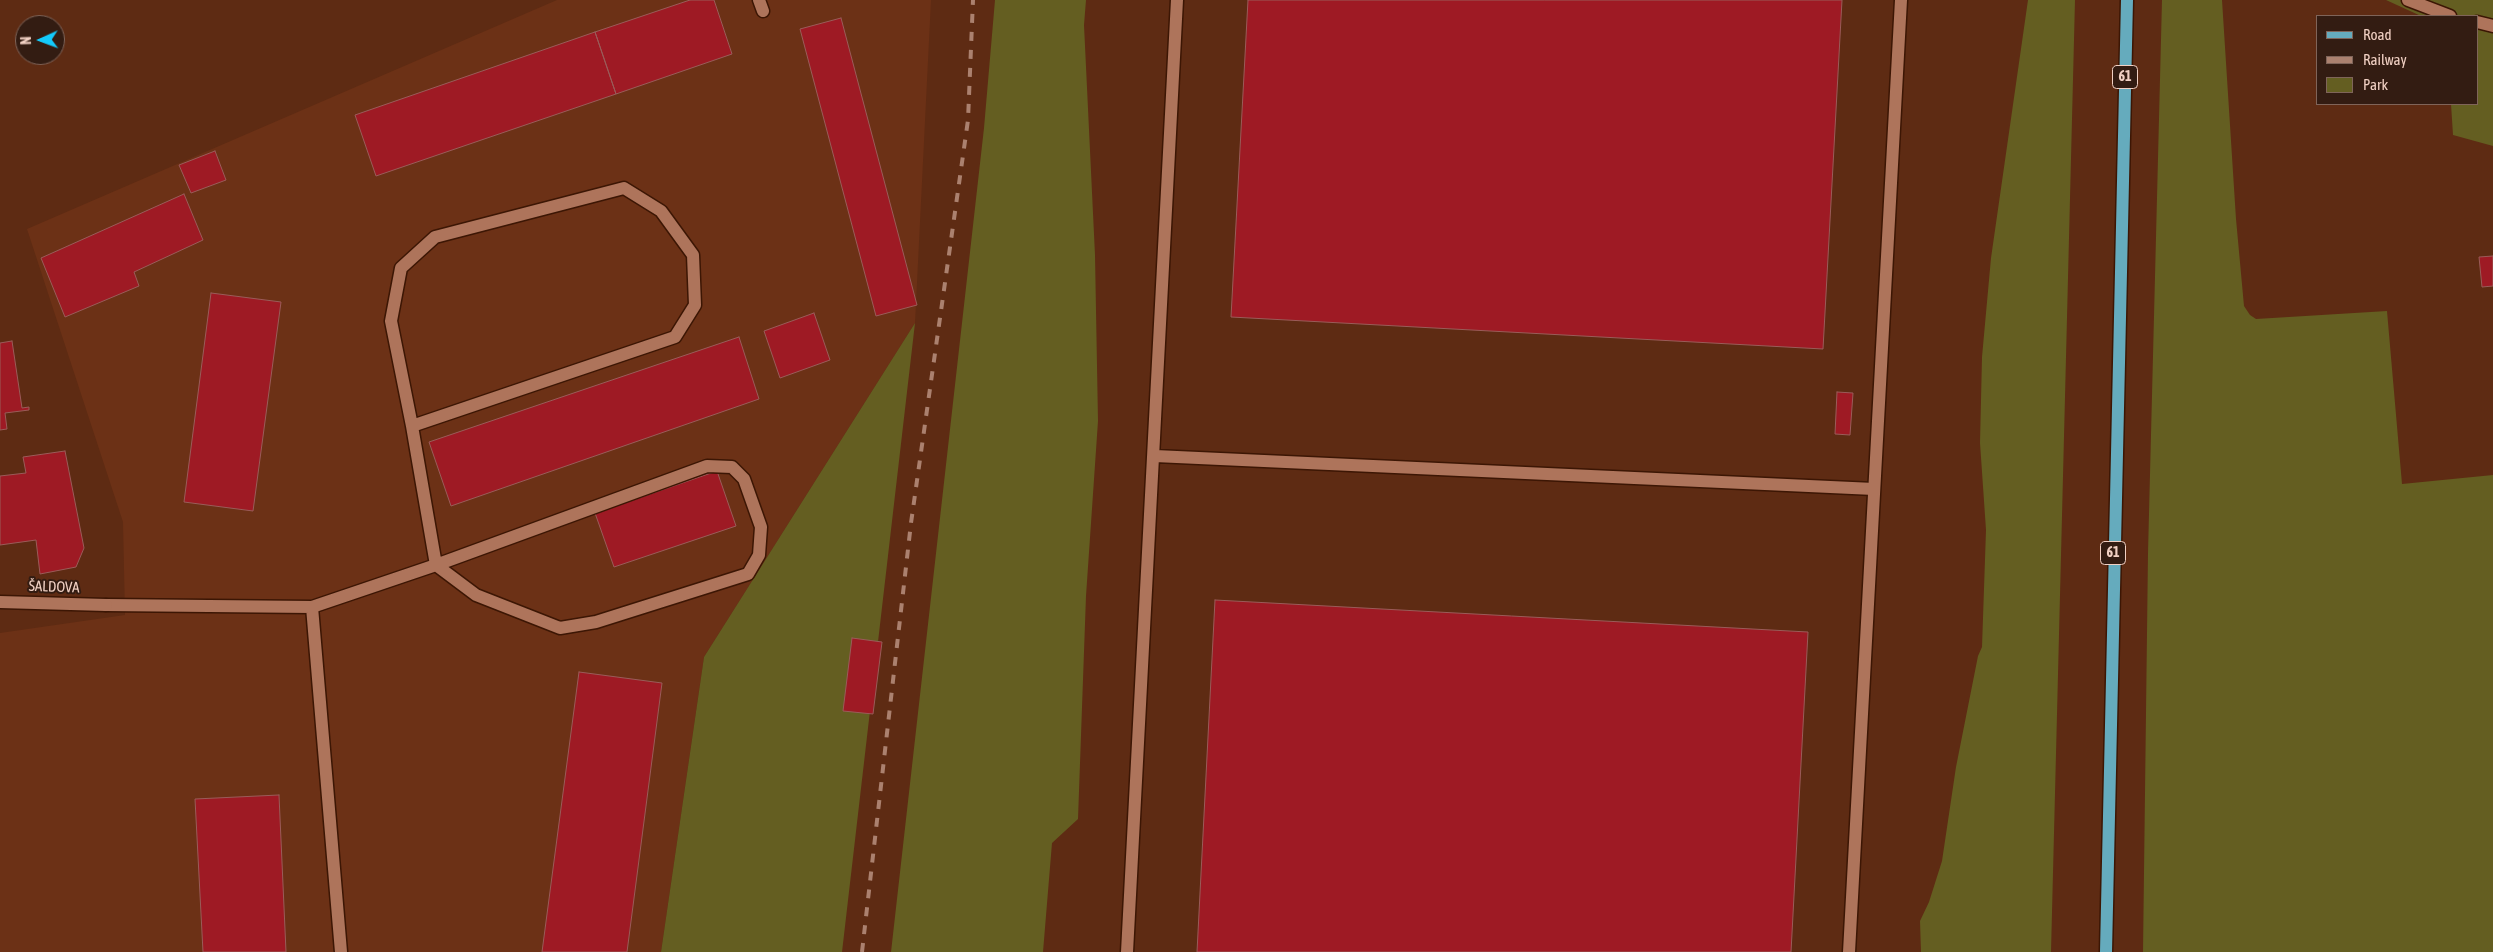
<!DOCTYPE html>
<html>
<head>
<meta charset="utf-8">
<style>
	body { margin:0 }
	#map { position:relative; width:2493px; height:952px; overflow:hidden; background:#5e2b13; font-family:"Asap Condensed",sans-serif }
	canvas { display:block }
	.legend { position:absolute; left:2316px; top:15px; width:162px; height:90px; box-sizing:border-box; background:#331c12; border:1px solid #7f6459; margin:0; padding:6px 9px; list-style:none; font-size:15px; color:#f1d0c3 }
	.legend li { display:flex; align-items:center; gap:10px; height:25px }
	.legend b { width:25px; border:1px solid #7f6459 }
	.north { position:absolute; left:15px; top:15px; width:50px; height:50px; box-sizing:border-box; background:#331c12; border:1px solid #7f6459; border-radius:50%; rotate:268deg; font-size:14px; font-weight:700; line-height:20px; text-align:center; color:#f1d0c3 }
	.north::after { content:''; display:block; margin:auto; width:18px; height:22px; background:#14cafb; clip-path:polygon(50% 0,100% 100%,50% 72%,0 100%) }
</style>
</head>
<body>
<div id="map">
<canvas width="2493" height="952"></canvas>
<ul class="legend">
<li><b style="height:6px;background:#65abbd"></b>Road</li>
<li><b style="height:6px;background:#ab816f"></b>Railway</li>
<li><b style="height:14px;background:#645e21"></b>Park</li>
</ul>
<div class="north">N</div>
</div>
<script>
const ctx = document.querySelector('canvas').getContext('2d');
ctx.lineJoin = 'round';
function fillPath(path, color) { ctx.fillStyle = color; ctx.fill(path, 'evenodd'); }
const poly = rows => new Path2D(rows.map(r => 'M' + r).join(''));
function strokePath(path, color, width, dash) { ctx.strokeStyle = color; ctx.lineWidth = width; ctx.lineCap = dash ? 'butt' : 'round'; ctx.setLineDash(dash || []); ctx.stroke(path); }
function label(font, color, halo, rows, align = 'center') {
  ctx.font = font + ' "Asap Condensed",sans-serif'; ctx.lineWidth = 4; ctx.setLineDash([]); ctx.textBaseline = 'middle'; ctx.strokeStyle = halo; ctx.fillStyle = color; for (const [text, x, y, turn = 0] of rows) {
    ctx.save(); ctx.translate(x, y); ctx.rotate((+turn || 0) * Math.PI / 180); ctx.textAlign = isNaN(turn) ? turn : align; if (halo) ctx.strokeText(text, 0, 0); ctx.fillText(text, 0, 0); ctx.restore();
  }
}
fillPath(poly([
	[557,0,931,0,915,323,704,657,661,952,0,952,0,633,125,615,123,522,27,229]
]), '#6c3116');
fillPath(poly([
	[995,0,1086,0,1084,25,1095,255,1098,421,1086,596,1078,819,1052,843,1043,952,891,952,984,128],
	[2028,0,2075,0,2051,952,1921,952,1920,921,1929,902,1942,861,1956,767,1978,656,1982,647,1986,530,1980,443,1982,357,1991,258],
	[2162,0,2222,0,2236,219,2244,306,2250,315,2256,319,2387,311,2402,484,2493,475,2493,952,2143,952,2148,553],
	[2386,0,2493,0,2493,146,2453,135,2451,104,2477,104,2477,16,2421,16],
	[915,323,842,952,661,952,704,657]
]), '#645e21');
const building = poly([
	[690,0,714,0,732,54,616,94,595,32,690,0],
	[1248,0,1842,0,1823,349,1231,317,1248,0],
	[841,18,917,305,876,316,800,29,841,18],
	[595,32,616,94,376,176,355,115,595,32],
	[215,151,226,180,191,193,179,165,215,151],
	[184,194,203,240,134,272,139,286,65,317,41,258,184,194],
	[2493,256,2493,286,2482,287,2479,257,2493,256],
	[211,293,281,302,253,511,184,502,211,293],
	[814,313,830,360,780,378,764,331,814,313],
	[739,337,759,399,451,506,429,442,739,337],
	[12,341,22,408,29,407,29,410,5,413,7,429,0,430,0,343,12,341],
	[1837,392,1853,393,1850,435,1835,434,1837,392],
	[65,451,84,548,76,567,40,574,36,540,0,545,0,476,26,473,23,457,65,451],
	[717,471,736,526,614,567,595,513,717,471],
	[1215,600,1808,632,1791,952,1197,952,1215,600],
	[852,638,882,642,873,714,843,711,852,638],
	[579,672,662,683,627,952,542,952,579,672],
	[279,795,286,952,203,952,195,799,279,795]
]);
fillPath(building, '#9e1a24');
strokePath(building, '#9a5c59', 1);
const service = poly([
	[2408,0,2450,16],
	[2477,22,2493,26],
	[1155,456,1874,489],
	[106,605,312,607,436,565,707,466,732,467,744,479,761,527,759,555,748,574,596,622,560,628,476,595,436,565,412,426,391,321,401,268,435,237,624,188,661,211,693,255,695,305,675,337,412,426],
	[312,607,341,952],
	[1127,952,1177,0],
	[1849,952,1901,0]
]);
const minor = poly([
	[759,0,763,11],
	[0,602,106,605]
]);
const primary = poly([
	[2106,952,2127,0]
]);
strokePath(service, '#3c1604', 15);
strokePath(minor, '#3c1604', 15);
strokePath(primary, '#3c1604', 15);
strokePath(service, '#ae745b', 12);
strokePath(minor, '#ae745b', 12);
strokePath(primary, '#65abbd', 12);
strokePath(poly([
	[862,952,911,523,968,120,973,0]
]), '#ab816f', 4, [9, 9]);
for (const [x, y, w] of [
	[2125,77,25],
	[2113,553,25]
]) { const box = new Path2D(); box.roundRect(x - w / 2, y - 11.5, w, 23, 4); ctx.fillStyle = '#331c12'; ctx.fill(box); strokePath(box, '#f1d0c3', 1); }
label('bold 14px', '#f1d0c3', null, [
	["61",2125,77],
	["61",2113,553]
]);
label('15px', '#f1d0c3', '#331c12', [
	["ŠALDOVA",54,587,2]
]);
</script>
</body>
</html>
